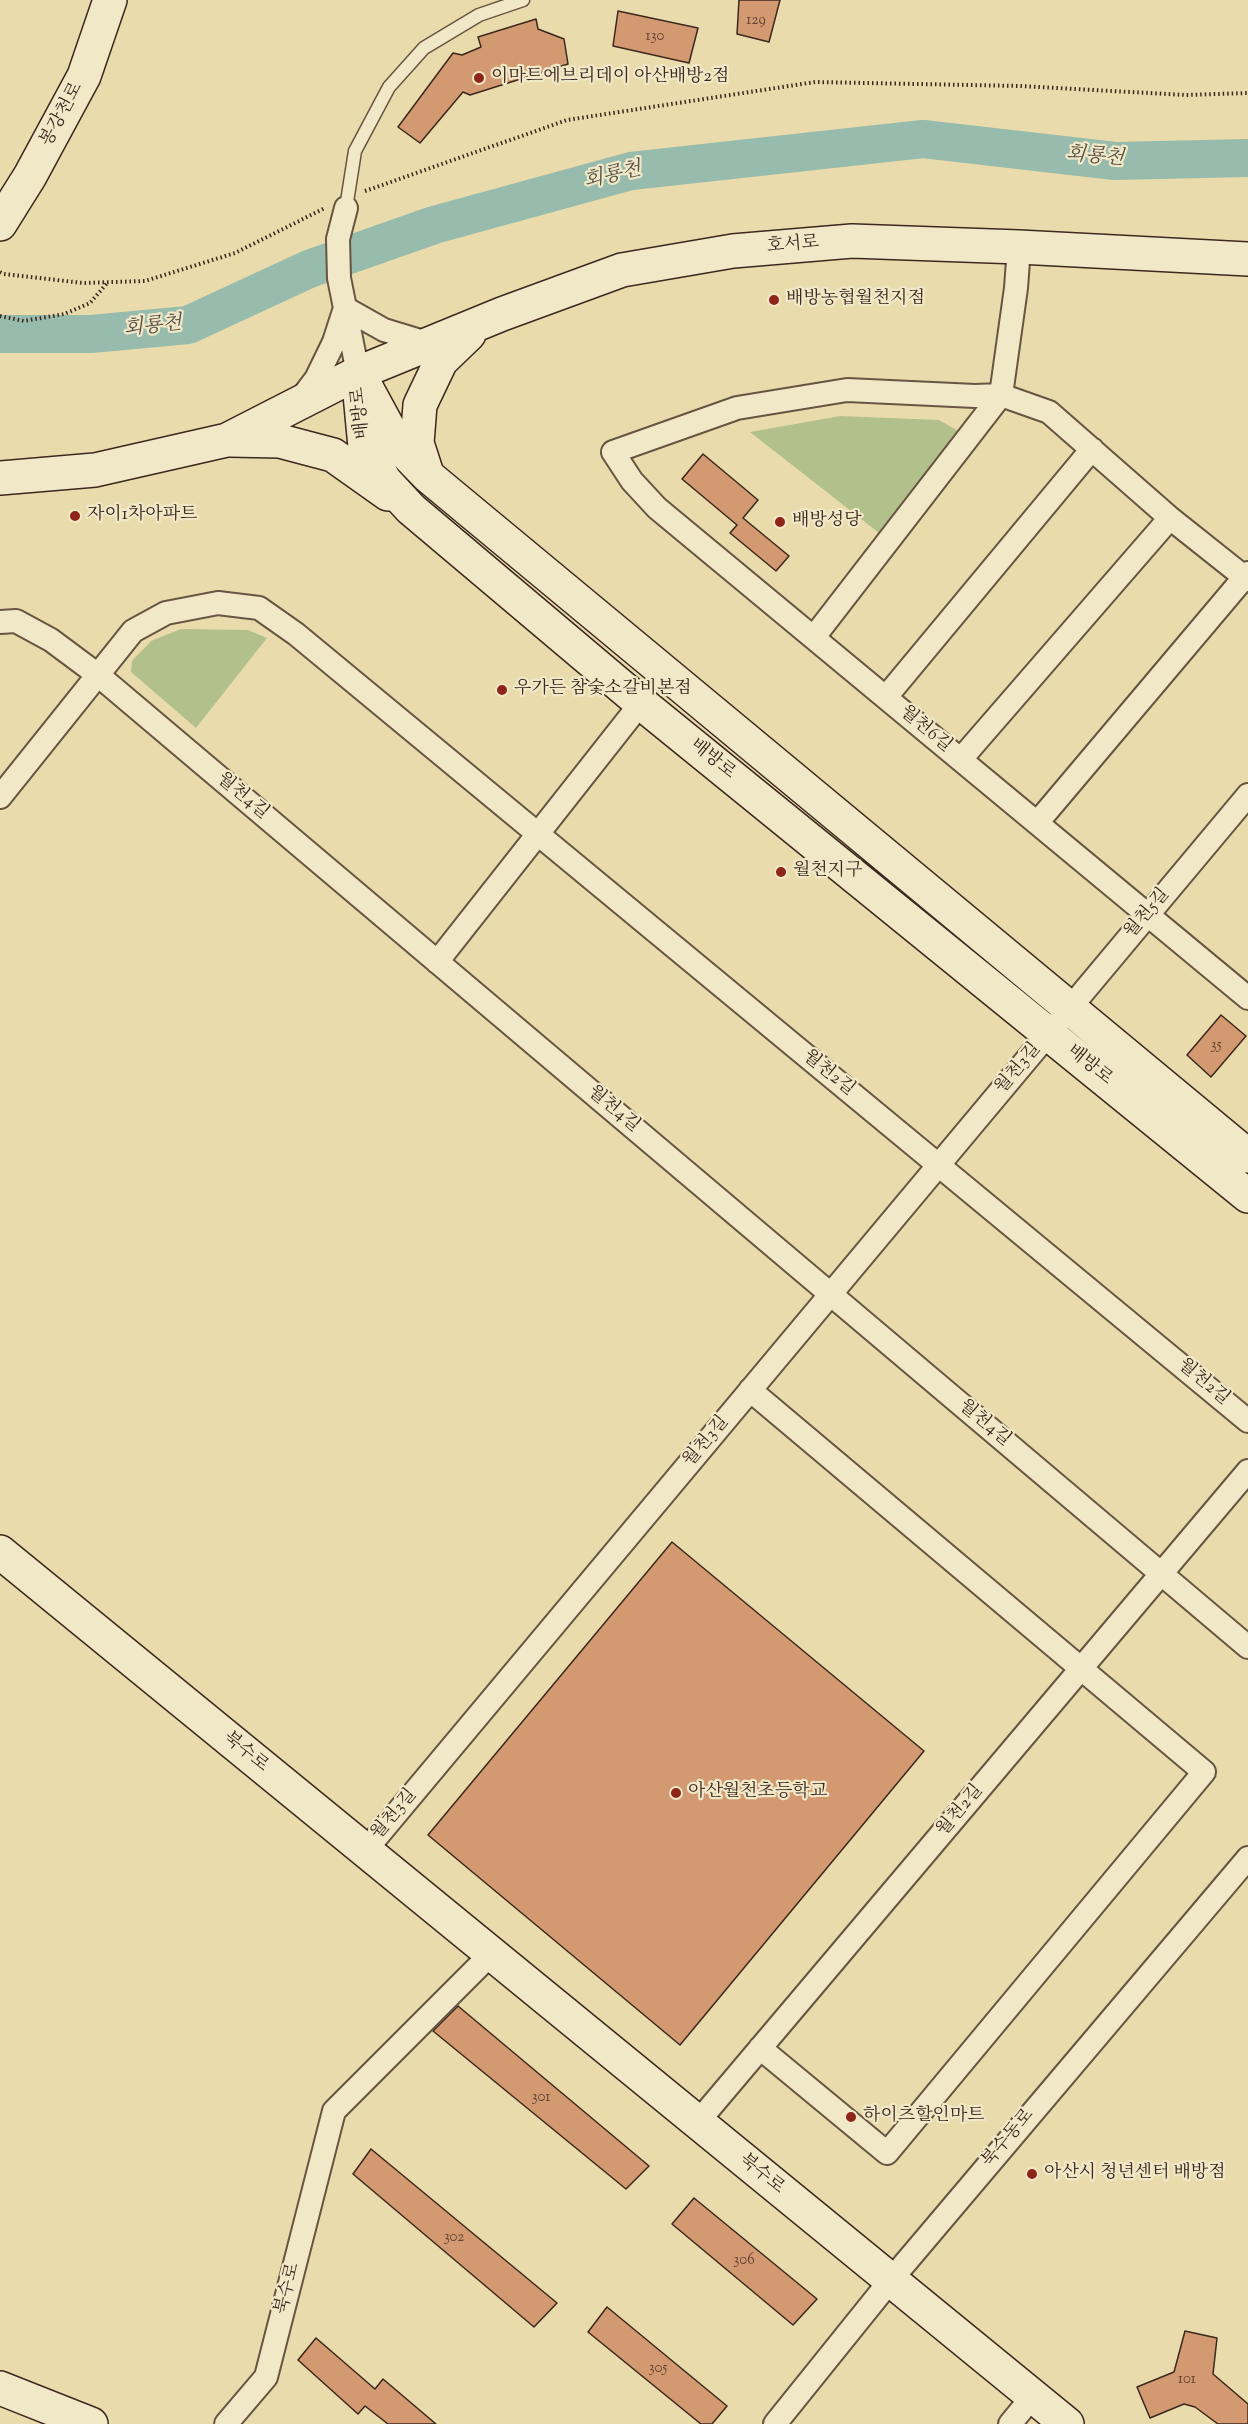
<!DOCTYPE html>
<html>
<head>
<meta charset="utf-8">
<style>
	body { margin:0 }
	canvas { display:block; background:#e9dbab }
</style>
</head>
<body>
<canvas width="1248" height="2424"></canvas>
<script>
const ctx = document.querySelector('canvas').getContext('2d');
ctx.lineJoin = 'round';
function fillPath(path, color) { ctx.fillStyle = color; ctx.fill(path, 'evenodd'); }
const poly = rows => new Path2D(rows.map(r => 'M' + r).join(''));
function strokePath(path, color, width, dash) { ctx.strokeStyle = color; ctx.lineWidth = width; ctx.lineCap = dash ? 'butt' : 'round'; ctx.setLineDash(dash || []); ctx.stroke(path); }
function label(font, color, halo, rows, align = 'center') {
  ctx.font = font + ' "Sorts Mill Goudy","Noto Serif KR",serif'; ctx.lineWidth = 4.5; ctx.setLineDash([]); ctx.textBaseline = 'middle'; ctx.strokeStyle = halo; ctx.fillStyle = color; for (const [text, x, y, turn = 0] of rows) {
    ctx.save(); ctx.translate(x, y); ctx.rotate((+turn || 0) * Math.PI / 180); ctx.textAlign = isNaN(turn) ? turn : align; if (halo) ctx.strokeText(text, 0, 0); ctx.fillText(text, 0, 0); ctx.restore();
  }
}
fillPath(poly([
	[840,416,939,420,960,432,879,533,750,432],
	[181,629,248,630,267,638,196,728,131,672,132,661,151,641]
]), '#b2c18c');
strokePath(poly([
	[0,334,91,334,188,325,309,269,434,225,631,171,923,139,1115,161,1248,158]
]), '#97bbac', 38);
const building = poly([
	[739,0,780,0,769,42,737,34,739,0],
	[618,11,698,28,689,63,613,46,618,11],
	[536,19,538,29,564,39,568,64,470,95,463,92,420,143,398,127,453,53,462,55,481,47,478,37,536,19],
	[703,454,758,500,743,518,789,556,776,571,730,533,737,525,682,479,703,454],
	[1221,1015,1246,1036,1211,1077,1187,1055,1221,1015],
	[672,1542,924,1751,680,2045,428,1835,672,1542],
	[458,2006,649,2166,626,2189,433,2031,458,2006],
	[371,2149,557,2303,534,2327,353,2174,371,2149],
	[694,2198,817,2299,793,2325,672,2224,694,2198],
	[607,2307,727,2406,712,2424,701,2424,588,2332,607,2307],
	[1185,2331,1217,2338,1213,2374,1248,2404,1248,2424,1218,2424,1195,2407,1184,2404,1150,2418,1137,2387,1174,2372,1185,2331],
	[316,2338,375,2389,383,2379,436,2424,388,2424,365,2406,358,2414,298,2360,316,2338]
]);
fillPath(building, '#d39971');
strokePath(building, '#3c281f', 1.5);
const lane = poly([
	[346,208,355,151,389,87,424,48,479,15,523,0]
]);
const street = poly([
	[346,208,338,239,339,278,358,373],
	[300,400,316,379,334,342,345,308,384,330,430,344],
	[1248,580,1170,518,1049,412,1001,395,975,396,847,390,737,408,613,452,632,481,657,508,1248,998],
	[0,622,16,621,51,640,98,675,1248,1647],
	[814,637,1001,395,1016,288,1019,247],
	[886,697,1092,449],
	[961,759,1170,518],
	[0,797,133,631,166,613,218,603,259,608,296,634,1248,1421],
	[1037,823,1248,573],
	[437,962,641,703],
	[750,1390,1204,1772,887,2153,760,2048],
	[365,1851,1248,795],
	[697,2123,1248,1471],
	[226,2424,266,2377,334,2111,491,1954],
	[775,2424,890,2281,1248,1858],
	[1010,2424,1033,2396]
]);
const secondary = poly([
	[0,224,30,176,84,76,110,0],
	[358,373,365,447,385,481,411,509,641,703,1248,1196],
	[365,385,397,444,428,476,1248,1156],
	[231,440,280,441,333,455,388,494],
	[427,474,417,443,420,405,441,361,469,334],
	[0,478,95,470,227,440,358,373,502,314,622,270,733,251,852,241,1019,247,1248,259],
	[0,1552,1067,2424],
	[0,2388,91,2424]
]);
strokePath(lane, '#675542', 15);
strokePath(street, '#675542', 26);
strokePath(secondary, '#3c281f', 36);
strokePath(poly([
	[365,191,567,120,815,82,1020,86,1186,95,1248,93],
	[0,272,4,274,83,283,145,281,235,253,325,208],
	[0,316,24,321,64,314,90,303,108,282]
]), '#3c281f', 4, [1.5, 3]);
strokePath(lane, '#f1e8c8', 12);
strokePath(street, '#f1e8c8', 22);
strokePath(secondary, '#f1e8c8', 33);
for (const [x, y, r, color] of [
	[479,78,6,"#8f2418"],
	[774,300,6,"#8f2418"],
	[75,516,6,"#8f2418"],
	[780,522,6,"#8f2418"],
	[502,690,6,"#8f2418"],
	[781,872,6,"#8f2418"],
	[676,1793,6,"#8f2418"],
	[851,2117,6,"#8f2418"],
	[1032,2174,6,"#8f2418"]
]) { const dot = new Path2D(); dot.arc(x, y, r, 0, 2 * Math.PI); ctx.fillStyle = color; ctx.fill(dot); strokePath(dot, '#f1e8c8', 2); }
label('15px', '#624434', null, [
	["129",756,21],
	["130",655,37],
	["35",1216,1046],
	["301",541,2098],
	["302",454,2238],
	["306",744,2261],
	["305",658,2369],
	["101",1187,2380]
]);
label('18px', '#3c281f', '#f1e8c8', [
	["이마트에브리데이 아산배방2점",491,78],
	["배방농협월천지점",786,300],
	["자이1차아파트",87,516],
	["배방성당",792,522],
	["우가든 참숯소갈비본점",514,690],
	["월천지구",793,872],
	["아산월천초등학교",688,1793],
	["하이츠할인마트",863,2117],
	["아산시 청년센터 배방점",1044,2174]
], 'left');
label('18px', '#3c281f', '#f1e8c8', [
	["봉강천로",63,115,-62],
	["호서로",793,246,-5],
	["배방로",362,413,-96],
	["월천6길",925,730,40],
	["배방로",712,760,39],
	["월천4길",242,797,40],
	["월천5길",1148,914,-50],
	["배방로",1089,1066,39],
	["월천3길",1019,1069,-50],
	["월천2길",828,1074,39],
	["월천4길",613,1110,40],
	["월천2길",1203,1383,40],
	["월천4길",984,1424,40],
	["월천3길",707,1442,-50],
	["북수로",245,1753,39],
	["월천2길",961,1811,-50],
	["월천3길",395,1815,-50],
	["북수동로",1009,2139,-50],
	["북수로",761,2175,39],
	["북수로",289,2289,-76]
]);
label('italic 20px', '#534d42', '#f1e8c8', [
	["회룡천",1095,158,5],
	["회룡천",613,177,-13],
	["회룡천",153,328,-6]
]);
</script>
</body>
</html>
